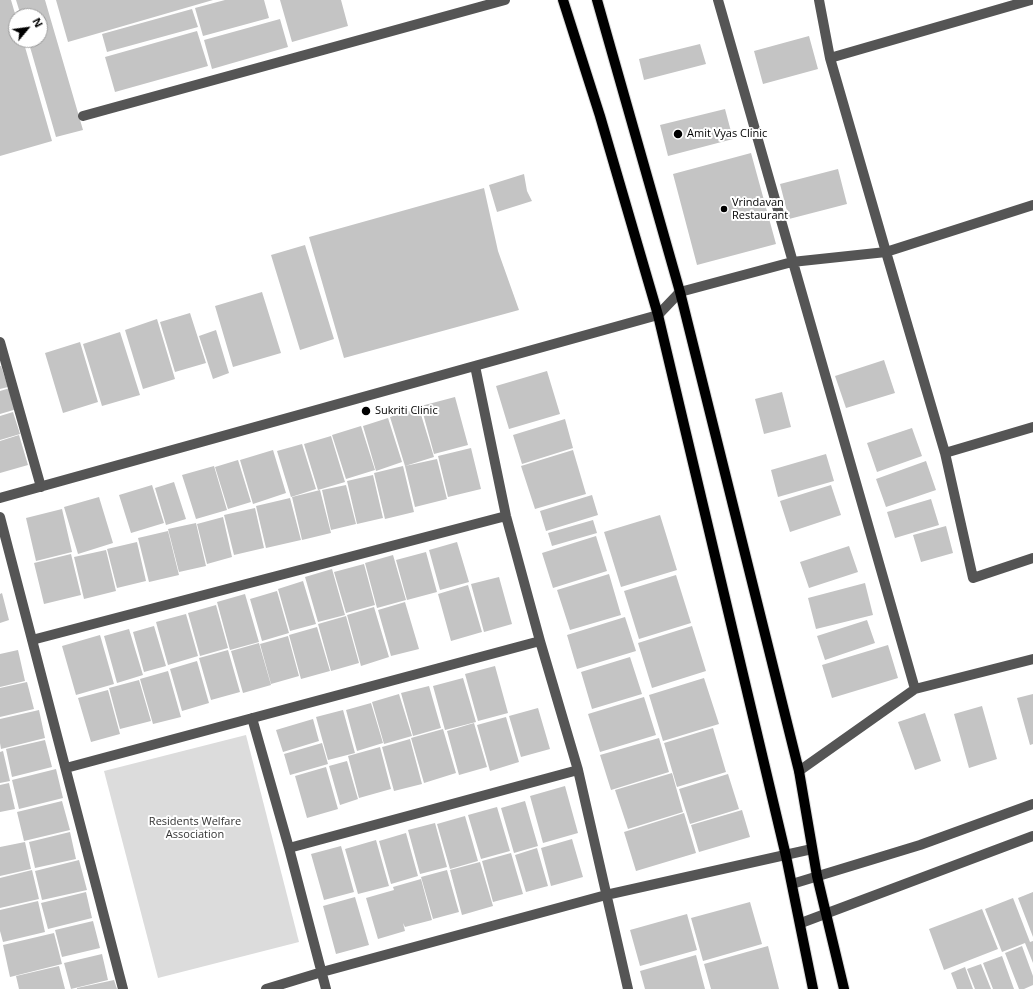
<!DOCTYPE html>
<html>
<head>
<meta charset="utf-8">
<style>
	body { margin:0 }
	#map { position:relative; width:1033px; height:989px; overflow:hidden; background:#fff; font-family:"Open Sans",sans-serif }
	canvas { display:block }
	.north { position:absolute; left:8px; top:8px; width:40px; height:40px; box-sizing:border-box; background:#fff; border:1px solid #999; border-radius:50%; rotate:61deg; font-size:11px; font-weight:700; line-height:16px; text-align:center; color:#000 }
	.north::after { content:''; display:block; margin:auto; width:14px; height:18px; background:#000; clip-path:polygon(50% 0,100% 100%,50% 72%,0 100%) }
</style>
</head>
<body>
<div id="map">
<canvas width="1033" height="989"></canvas>
<div class="north">N</div>
</div>
<script>
const ctx = document.querySelector('canvas').getContext('2d');
ctx.lineJoin = 'round';
function fillPath(path, color) { ctx.fillStyle = color; ctx.fill(path, 'evenodd'); }
const poly = rows => new Path2D(rows.map(r => 'M' + r).join(''));
function strokePath(path, color, width, dash) { ctx.strokeStyle = color; ctx.lineWidth = width; ctx.lineCap = dash ? 'butt' : 'round'; ctx.setLineDash(dash || []); ctx.stroke(path); }
function label(font, color, halo, rows, align = 'center') {
  ctx.font = font + ' "Open Sans",sans-serif'; ctx.lineWidth = 4; ctx.setLineDash([]); ctx.textBaseline = 'middle'; ctx.strokeStyle = halo; ctx.fillStyle = color; for (const [text, x, y, turn = 0] of rows) {
    ctx.save(); ctx.translate(x, y); ctx.rotate((+turn || 0) * Math.PI / 180); ctx.textAlign = isNaN(turn) ? turn : align; if (halo) ctx.strokeText(text, 0, 0); ctx.fillText(text, 0, 0); ctx.restore();
  }
}
fillPath(poly([
	[246,735,299,942,158,978,104,771]
]), '#dcdcdc');
fillPath(poly([
	[0,0,11,0,16,17,16,40,23,40,52,141,0,156],
	[16,0,45,0,83,130,56,137,28,40,40,40,40,16,21,16],
	[56,0,213,0,68,42],
	[225,0,264,0,269,18,203,36,195,8],
	[280,0,341,0,348,26,292,42],
	[192,9,198,27,107,52,102,34],
	[280,19,288,47,212,69,204,40],
	[197,31,208,66,115,92,105,57],
	[809,36,818,69,763,84,754,51],
	[700,44,706,64,644,80,639,59],
	[725,109,733,139,668,156,660,125],
	[751,153,776,244,697,265,673,174],
	[838,169,847,204,789,219,780,184],
	[524,174,527,191,532,201,497,212,489,185],
	[484,188,498,251,519,310,344,358,309,237],
	[305,245,334,339,300,350,271,255],
	[262,292,281,353,233,367,215,306],
	[190,313,206,363,175,372,160,322],
	[157,319,175,379,143,389,125,330],
	[216,330,229,373,213,379,199,336],
	[120,332,140,395,102,406,83,344],
	[80,342,98,402,63,413,45,353],
	[884,360,895,393,846,408,835,376],
	[0,366,1,366,8,387,0,389],
	[547,371,560,414,509,429,496,386],
	[10,388,17,409,0,414,0,391],
	[782,392,791,427,764,434,755,399],
	[455,397,468,445,434,454,421,406],
	[419,408,434,457,405,466,390,417],
	[13,412,20,434,0,440,0,416],
	[388,418,402,462,376,471,363,426],
	[565,419,573,448,522,464,513,435],
	[361,426,375,470,346,479,332,435],
	[912,428,922,456,877,472,867,443],
	[19,435,28,465,0,473,0,441],
	[331,436,345,482,318,490,304,444],
	[302,444,316,489,291,497,277,451],
	[471,448,481,489,448,497,438,456],
	[273,450,286,493,253,504,240,460],
	[573,450,586,494,535,509,521,466],
	[826,454,834,481,778,497,771,470],
	[437,459,447,499,415,507,405,466],
	[238,460,251,502,228,509,215,467],
	[926,461,936,490,886,507,876,479],
	[214,466,227,510,196,519,182,475],
	[403,466,414,512,385,519,374,473],
	[373,475,383,518,357,524,347,481],
	[174,482,186,519,166,525,155,488],
	[152,485,164,523,131,533,119,495],
	[346,485,356,524,331,530,322,490],
	[831,485,841,515,790,532,780,501],
	[320,490,331,533,302,540,292,497],
	[592,495,598,515,546,531,540,511],
	[99,497,113,543,78,554,64,507],
	[290,498,301,540,266,548,256,506],
	[931,499,939,525,895,538,887,512],
	[255,508,264,548,234,555,224,515],
	[62,509,72,552,36,561,26,518],
	[660,515,677,570,621,587,604,532],
	[223,517,232,557,207,564,197,524],
	[593,520,597,533,552,546,548,533],
	[196,523,206,566,179,572,168,529],
	[946,526,953,553,921,562,913,535],
	[168,531,179,575,149,582,138,538],
	[596,536,607,571,553,588,542,553],
	[137,542,146,581,117,588,107,549],
	[457,542,469,582,440,590,429,550],
	[849,546,858,572,809,588,800,562],
	[106,550,116,591,84,599,74,557],
	[426,552,437,592,407,600,396,560],
	[71,554,81,595,44,604,34,563],
	[393,555,406,600,377,608,365,563],
	[364,564,375,605,346,613,334,572],
	[332,569,345,615,318,622,305,577],
	[609,574,621,615,570,630,557,590],
	[676,575,691,623,639,639,624,591],
	[499,577,512,624,484,632,471,584],
	[303,581,316,624,290,631,278,589],
	[865,583,873,615,816,629,808,598],
	[468,585,482,632,451,641,438,594],
	[277,591,289,633,262,641,250,599],
	[2,593,9,620,0,623,0,594],
	[245,594,259,642,230,650,217,602],
	[405,602,419,649,391,656,378,610],
	[216,605,228,648,200,656,188,613],
	[374,607,389,657,361,666,347,615],
	[186,614,198,656,168,665,156,622],
	[346,616,359,663,331,671,318,624],
	[625,617,636,651,577,669,567,635],
	[867,620,875,643,825,660,817,636],
	[154,626,166,666,144,672,133,632],
	[692,626,706,671,652,688,638,643],
	[317,627,330,671,301,679,289,635],
	[129,629,143,675,117,683,104,636],
	[100,635,114,684,76,695,62,646],
	[288,636,299,676,271,684,260,644],
	[259,643,271,685,243,693,231,651],
	[888,645,898,678,832,698,822,665],
	[18,650,25,681,0,687,0,654],
	[228,650,240,692,211,700,199,658],
	[630,657,642,694,592,709,581,672],
	[197,661,209,703,182,711,170,669],
	[495,666,508,713,478,721,465,674],
	[168,671,181,717,153,724,140,679],
	[463,678,476,722,445,730,433,686],
	[704,678,719,724,663,741,649,695],
	[139,680,151,721,120,729,109,688],
	[27,682,34,709,0,717,0,688],
	[429,686,441,728,413,736,401,693],
	[108,690,120,734,91,742,78,698],
	[399,694,412,736,384,744,372,702],
	[1033,694,1033,744,1030,745,1017,698],
	[644,697,656,735,600,752,588,714],
	[371,703,383,743,357,751,346,710],
	[982,706,997,759,969,768,954,714],
	[538,708,550,749,521,757,509,716],
	[39,710,45,738,1,749,0,743,0,719],
	[343,710,355,753,328,760,316,717],
	[925,713,941,761,915,770,898,722],
	[506,717,519,762,490,771,477,725],
	[313,719,319,741,283,752,276,730],
	[474,723,487,767,459,775,447,731],
	[713,728,726,772,677,787,664,743],
	[443,729,456,773,424,783,411,738],
	[659,738,669,772,611,790,600,755],
	[410,739,422,784,394,791,382,747],
	[45,740,52,767,12,777,6,749],
	[322,743,328,764,290,775,284,754],
	[380,747,391,789,359,798,348,756],
	[3,751,10,781,0,783,0,752],
	[347,761,358,799,340,805,329,766],
	[326,767,338,809,307,818,295,776],
	[56,769,63,798,19,809,12,780],
	[672,773,683,812,628,829,615,790],
	[728,774,739,809,690,824,679,789],
	[9,783,15,809,0,812,0,785],
	[565,786,578,833,543,843,530,796],
	[62,801,70,830,24,841,17,812],
	[525,801,538,846,514,853,501,808],
	[497,807,510,851,481,859,468,815],
	[742,810,750,837,699,852,691,825],
	[684,813,696,853,636,871,624,832],
	[465,816,478,861,450,869,437,824],
	[435,823,447,867,420,874,408,830],
	[70,832,76,859,35,868,29,842],
	[406,833,418,876,391,884,379,841],
	[572,839,583,877,551,886,541,848],
	[376,840,389,886,358,894,345,849],
	[25,842,31,869,0,876,0,847],
	[341,846,354,892,324,900,311,854],
	[537,848,548,886,526,892,515,855],
	[511,853,523,894,493,902,482,861],
	[79,860,87,890,42,900,35,871],
	[480,862,493,906,462,915,450,870],
	[32,870,39,899,0,908,0,878],
	[447,870,459,912,433,919,421,877],
	[421,879,432,920,405,927,403,923,405,931,378,939,366,898,394,890,393,887],
	[86,892,92,918,48,929,41,903],
	[1033,892,1033,937,1018,898],
	[355,897,369,945,336,954,323,906],
	[1013,898,1030,942,1033,941,1033,963,1025,943,1002,952,985,909],
	[38,901,45,932,3,942,0,931,0,910],
	[750,902,762,944,703,961,691,918],
	[982,909,998,949,944,970,929,929],
	[687,914,697,950,640,966,630,930],
	[93,921,100,948,62,957,55,930],
	[54,933,62,964,10,977,3,945],
	[768,946,779,989,711,989,704,964],
	[1022,946,1033,976,1033,985,1024,989,1019,989,1005,953],
	[102,954,108,980,71,989,64,963],
	[696,955,705,989,645,989,640,971],
	[1002,956,1014,989,993,989,983,963],
	[981,964,991,989,975,989,967,969],
	[59,966,65,989,19,989,16,976],
	[965,967,973,989,957,989,951,973],
	[114,980,117,989,77,989,77,988]
]), '#c4c4c4');
const major = poly([
	[563,0,600,116,658,315,786,856,813,989],
	[597,0,680,292,799,771,817,876,844,989]
]);
strokePath(major, '#dbdbdb', 12);
strokePath(poly([
	[718,0,915,689,1033,659],
	[819,0,830,58,886,252,945,453,973,578,1033,558],
	[830,58,1031,0],
	[83,116,505,0],
	[0,342,41,487],
	[475,366,506,516,540,641,578,770,628,989],
	[945,453,1033,427],
	[0,498,658,315,680,292,792,262,886,252,1033,205],
	[0,517,123,989],
	[32,640,506,516],
	[252,718,289,848,326,989],
	[66,768,540,641],
	[799,771,915,689],
	[289,848,578,770],
	[792,884,920,845,1033,804],
	[801,923,1033,836],
	[266,989,322,972,606,895,812,849]
]), '#555', 10);
strokePath(major, '#000', 10);
for (const [x, y, r, color] of [
	[678,134,5,"#000"],
	[724,209,4,"#000"],
	[366,411,5,"#000"]
]) { const dot = new Path2D(); dot.arc(x, y, r, 0, 2 * Math.PI); ctx.fillStyle = color; ctx.fill(dot); strokePath(dot, '#fff', 1.5); }
label('11px', '#000', '#fff', [
	["Amit Vyas Clinic",687,134],
	["Vrindavan",732,203],
	["Restaurant",732,216],
	["Sukriti Clinic",375,411]
], 'left');
label('11px', '#333', '#fff', [
	["Residents Welfare",195,822],
	["Association",195,835]
]);
</script>
</body>
</html>
